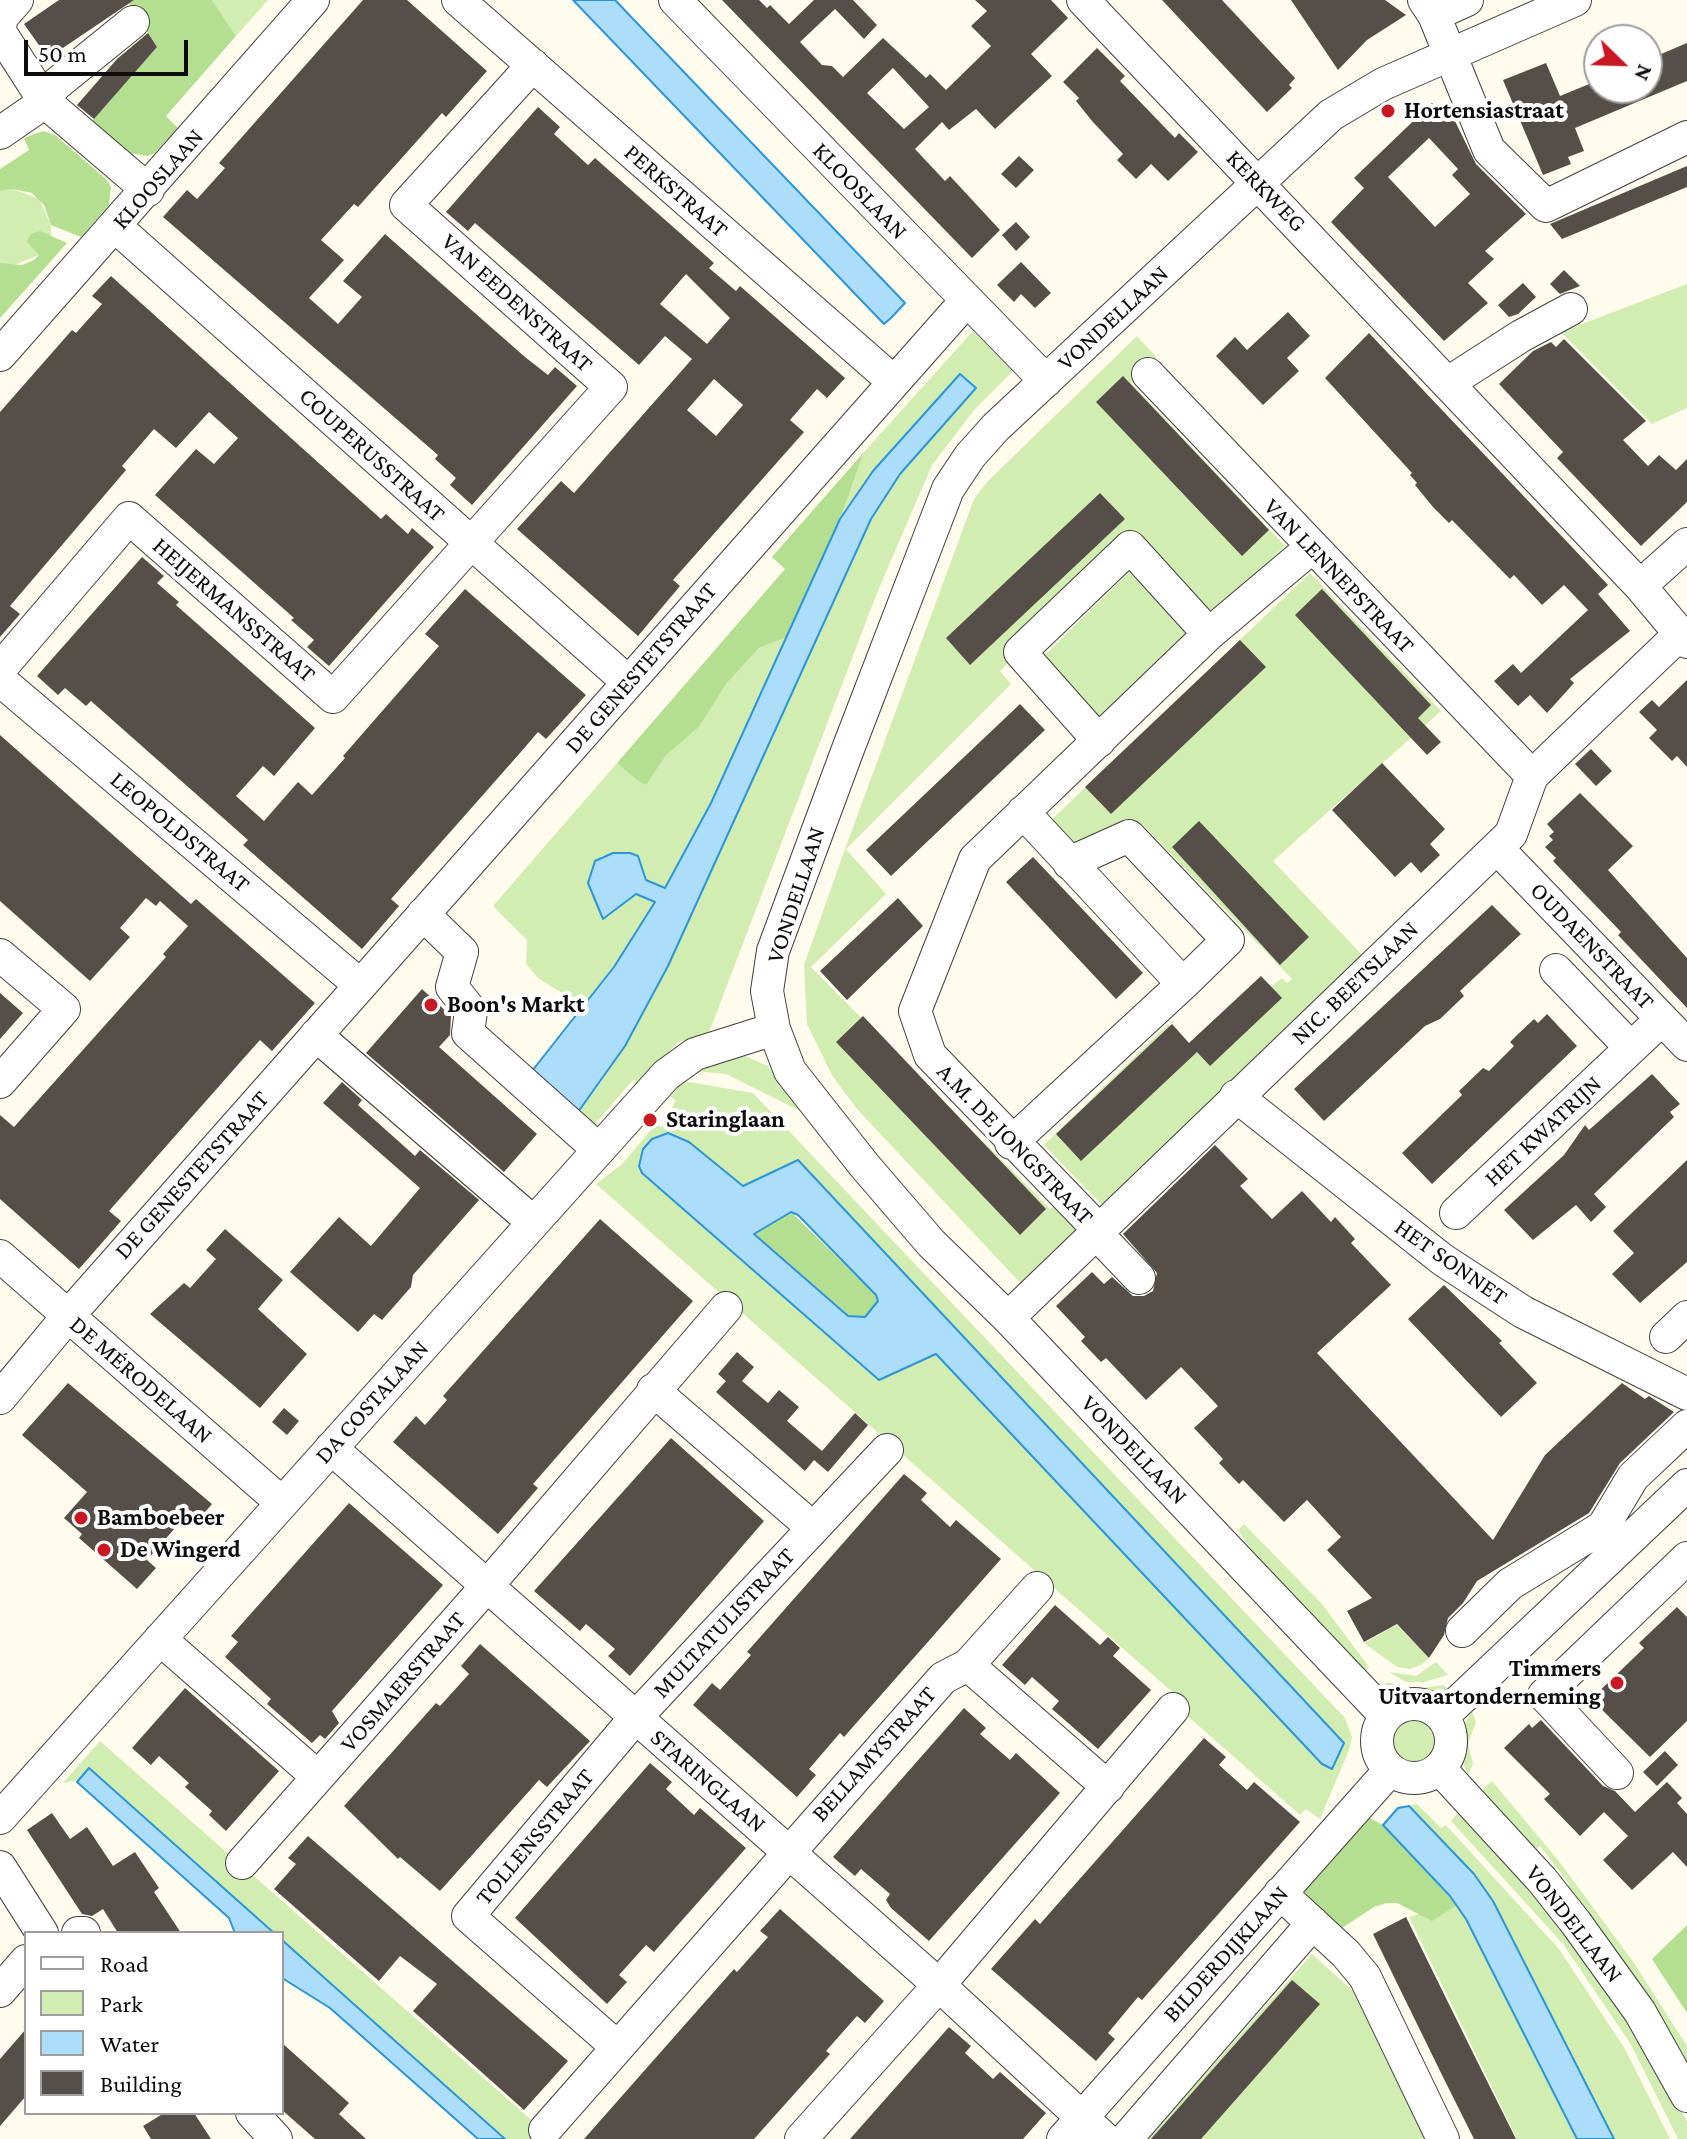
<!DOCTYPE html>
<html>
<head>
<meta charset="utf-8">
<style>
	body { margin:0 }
	#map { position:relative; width:1687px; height:2139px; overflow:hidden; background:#fffbed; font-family:"Crimson Pro",serif }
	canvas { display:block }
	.legend { position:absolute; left:24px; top:1931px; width:260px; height:184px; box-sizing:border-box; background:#fff; border:2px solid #9e9e9e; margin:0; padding:10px 14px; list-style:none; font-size:24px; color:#0d0d0d }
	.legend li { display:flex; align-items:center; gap:16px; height:40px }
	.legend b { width:40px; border:2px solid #9e9e9e }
	.north { position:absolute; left:1583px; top:24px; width:80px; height:80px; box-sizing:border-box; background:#fff; border:2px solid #9e9e9e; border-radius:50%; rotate:113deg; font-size:22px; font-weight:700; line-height:32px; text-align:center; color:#0d0d0d }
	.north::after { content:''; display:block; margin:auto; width:28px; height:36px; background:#c91822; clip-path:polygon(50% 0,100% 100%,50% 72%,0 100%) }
	.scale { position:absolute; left:24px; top:40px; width:164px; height:36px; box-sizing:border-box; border:4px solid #0d0d0d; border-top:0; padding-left:10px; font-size:24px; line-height:28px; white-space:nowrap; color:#0d0d0d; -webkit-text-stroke:6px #fff; paint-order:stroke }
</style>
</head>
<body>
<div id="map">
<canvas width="1687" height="2139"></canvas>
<ul class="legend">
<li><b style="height:10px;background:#fff"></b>Road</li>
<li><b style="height:22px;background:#d1edb2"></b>Park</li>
<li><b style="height:22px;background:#acdefc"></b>Water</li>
<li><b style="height:22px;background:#564e48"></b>Building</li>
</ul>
<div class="north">N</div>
<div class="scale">50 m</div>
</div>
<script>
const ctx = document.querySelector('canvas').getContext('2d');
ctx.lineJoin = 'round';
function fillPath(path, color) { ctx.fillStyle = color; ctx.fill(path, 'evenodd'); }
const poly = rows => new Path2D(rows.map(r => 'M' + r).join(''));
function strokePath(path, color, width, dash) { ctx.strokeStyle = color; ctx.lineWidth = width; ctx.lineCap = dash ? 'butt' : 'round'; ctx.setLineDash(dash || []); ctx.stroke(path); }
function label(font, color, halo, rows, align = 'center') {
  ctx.font = font + ' "Crimson Pro",serif'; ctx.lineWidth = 8; ctx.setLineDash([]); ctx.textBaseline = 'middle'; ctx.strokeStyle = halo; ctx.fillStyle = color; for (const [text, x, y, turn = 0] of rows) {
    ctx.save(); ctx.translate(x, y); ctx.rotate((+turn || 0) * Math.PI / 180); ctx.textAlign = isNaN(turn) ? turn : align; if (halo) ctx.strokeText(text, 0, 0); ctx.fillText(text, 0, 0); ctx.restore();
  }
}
fillPath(poly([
	[212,0,268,0,236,36],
	[13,189,39,199,51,225,51,236,39,255,14,265,0,263,0,191],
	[1687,284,1687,408,1652,424,1561,332],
	[973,331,1013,371,975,409,932,465,877,593,708,1035,678,1042,641,1083,633,1080,594,1125,578,1112,602,1080,871,519,900,474,975,388,960,375,855,496,840,519,864,452],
	[1137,336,1157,358,1131,383,1285,546,1210,617,1136,538,1000,671,1011,684,846,849,886,894,811,967,1050,1209,1059,1204,1084,1230,1025,1288,857,1109,833,1077,807,1024,804,965,845,849,974,499,987,482],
	[1129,572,1191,637,1098,728,1036,664],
	[1310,573,1441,711,1273,861,1364,957,1106,1209,1044,1145,1168,1024,1192,1049,1282,978,1287,983,1292,979,1142,824,1070,847,1048,823],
	[787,637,711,803,665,888,646,880,638,856,623,852,601,856,608,917,636,894,655,902,614,967,582,1006,538,978,526,964,527,940,493,906,617,763,646,785,665,755,699,727,727,683,759,648],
	[733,1055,745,1056,768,1066,802,1112,726,1074,694,1071],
	[690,1082,753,1093,1345,1718,1352,1737,1349,1750,1320,1819,1306,1809,1300,1815,1183,1712,1187,1705,596,1184,621,1165,656,1124,662,1127,676,1100,670,1097,681,1083],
	[689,1142,743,1186,798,1160,1344,1743,1333,1769,1322,1764,936,1354],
	[1244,1524,1322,1604,1369,1667,1365,1671,1271,1579,1238,1530],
	[1397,1625,1429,1658,1421,1665,1410,1669,1397,1667,1364,1643],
	[1436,1662,1448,1675,1424,1682,1406,1682,1389,1672,1416,1676],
	[1388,1682,1410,1690,1443,1685,1449,1689,1431,1696,1402,1695,1382,1686],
	[1472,1712,1476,1722,1468,1744,1473,1764,1468,1775,1459,1753,1464,1725],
	'1393 1741a21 21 0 1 1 42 0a21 21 0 1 1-42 0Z',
	[100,1741,553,2139,505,2139,282,1940,282,1933,274,1933,89,1768,78,1780,63,1783],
	[1492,1781,1558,1860,1632,1960,1687,2046,1687,2070,1567,1889,1569,1884,1540,1846,1534,1851,1480,1792],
	[1417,1804,1441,1828,1446,1825,1559,1949,1625,2049,1670,2139,1614,2139,1493,1901,1474,1874,1409,1806],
	[1460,1811,1534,1887,1663,2073,1687,2122,1687,2139,1678,2139,1630,2043,1563,1944,1451,1821],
	[1457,1905,1478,1939,1577,2139,1517,2139,1409,1917,1421,1913,1432,1920],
	[1312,1954,1353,1991,1426,2139,1147,2139]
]), '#d1edb2');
fillPath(poly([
	[127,0,212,0,236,36,166,116,178,128,155,153,148,156,129,153,92,121,157,47],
	[43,131,55,135,107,180,111,187,109,205,81,237,51,225,44,205,32,193,13,189,0,191,0,169,29,150,24,138],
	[40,231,67,243,0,318,0,263,22,265,34,260,39,255,27,242,31,234],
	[864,452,840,519,787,637,759,648,727,683,699,727,666,755,646,785,637,780,617,763,785,569,772,557],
	[791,1212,876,1295,878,1301,865,1317,848,1316,754,1234],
	[1368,1817,1383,1825,1457,1905,1432,1921,1397,1903,1387,1903,1374,1907,1342,1928,1308,1897,1304,1890],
	[1687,1925,1687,2013,1652,1959]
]), '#b4df90');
const water = poly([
	[573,0,615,0,905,303,891,318,884,324,573,0],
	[960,374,976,388,900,474,871,519,668,966,625,1046,578,1112,532,1071,614,967,655,902,636,894,603,919,588,883,595,861,613,853,630,853,638,856,646,880,665,888,711,803,840,519,873,471,960,374],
	[668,1133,689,1142,743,1186,798,1160,1344,1743,1332,1769,1322,1764,936,1354,879,1380,642,1173,639,1166,643,1149,652,1139,668,1133],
	[791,1212,798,1215,876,1295,878,1301,865,1317,848,1316,754,1234,791,1212],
	[89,1768,274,1933,235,1933,229,1918,77,1782,89,1768],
	[1409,1806,1474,1874,1493,1901,1614,2139,1577,2139,1466,1919,1450,1896,1383,1825,1398,1808,1409,1806],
	[282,1940,505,2139,478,2139,330,2008,282,1978,282,1940]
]);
fillPath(water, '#acdefc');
strokePath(water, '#2c95d9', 2);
fillPath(poly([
	[59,0,134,0,48,58,24,24],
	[363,0,407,0,487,71,446,117,442,113,358,207,354,204,321,240,344,260,309,298,338,324,362,297,343,281,385,234,525,357,548,375,555,367,577,386,472,505,450,485,456,478,435,459,438,455,163,217,187,190,197,199,225,168,219,163],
	[722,0,759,0,767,8,770,5,789,24,814,0,853,0,877,25,864,39,835,9,800,42,822,65,832,66,843,77,883,38,926,78,930,74,946,90,991,46,971,26,987,11,975,0,1051,0,1068,18,1031,54,1052,76,995,129,976,109,949,130,942,122,915,149,945,181,950,176,1000,230,972,258],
	[893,68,929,107,904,129,867,93],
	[1162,0,1222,0,1295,78,1289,85,1292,88,1267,112],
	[1291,0,1385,0,1406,15,1367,40,1338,70],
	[148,33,157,47,94,119,77,105,117,59],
	[1687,43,1687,81,1575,128,1584,151,1568,157,1571,164,1543,175,1503,80,1546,63,1560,96,1599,80,1599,88,1647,88,1647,60],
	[1097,48,1125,76,1120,81,1175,138,1179,133,1198,152,1168,181,1151,164,1136,179,1117,160,1123,154,1092,121,1076,101,1079,98,1063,82],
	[1432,103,1436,107,1439,104,1455,121,1476,164,1526,214,1485,251,1494,259,1468,283,1488,303,1444,341,1331,222,1364,188,1354,178],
	[1429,138,1458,169,1452,175,1470,194,1435,227,1388,177],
	[538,107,560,127,554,134,588,165,595,158,714,263,709,268,736,291,740,286,845,378,827,398,817,389,790,420,804,432,673,580,680,586,638,636,517,529,561,481,574,493,692,359,665,336,639,365,475,223,468,231,446,212],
	[686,274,730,318,707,344,660,304],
	[714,379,743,405,716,436,687,410],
	[1019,156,1034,170,1016,188,1001,174],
	[1687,166,1687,187,1562,239,1550,224],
	[1016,222,1030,237,1016,251,1002,235],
	[1021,262,1051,293,1035,308,1021,294,1014,302,997,285],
	[1564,270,1580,286,1560,294,1550,284],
	[111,276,381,519,386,514,408,534,412,528,434,547,329,666,307,647,314,640,291,620,294,618,155,495,196,449,214,464,238,438,209,412,176,448,154,429,122,466,126,470,10,606,20,614,0,637,0,412,72,330,76,333,102,304,92,296],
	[1523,283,1536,297,1518,314,1509,317,1498,305],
	[1288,312,1310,336,1287,358,1299,371,1263,405,1216,356,1235,337,1247,350],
	[1369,333,1608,585,1598,594,1630,631,1570,679,1574,683,1547,713,1530,695,1518,706,1494,681,1513,664,1521,673,1588,610,1564,585,1542,605,1514,575,1510,579,1452,520,1449,523,1433,507,1415,485,1417,483,1410,475,1412,473,1325,378],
	[1564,339,1646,421,1623,440,1648,466,1659,455,1676,470,1687,459,1687,502,1641,546,1557,458,1563,452,1499,384,1533,351,1551,342,1556,347],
	[1123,376,1269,530,1242,556,1096,402],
	[1100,493,1125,519,970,665,946,638],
	[142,557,164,576,157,583,179,602,176,605,315,728,274,776,263,766,236,796,264,821,298,782,312,795,345,758,343,756,439,646,425,634,465,589,586,695,546,739,538,732,520,753,391,899,399,906,362,949,243,845,248,840,91,701,86,706,65,688,58,695,37,676],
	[1322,589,1431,705,1418,718,1441,742,1427,755,1295,615],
	[1240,640,1266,667,1111,814,1085,787],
	[1687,680,1687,767,1677,756,1672,761,1649,738,1657,730,1639,712,1652,700,1659,707],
	[1020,704,1045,730,891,876,866,850],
	[0,735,191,904,196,899,315,1003,272,1051,260,1040,243,1059,109,1211,121,1221,79,1269,0,1199,0,1115,14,1127,166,957,163,954,188,926,160,901,156,906,146,898,120,928,130,937,90,981,0,901],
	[1591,749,1612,771,1596,786,1575,764],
	[1382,763,1445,829,1430,844,1440,855,1421,873,1411,862,1395,877,1332,810],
	[1580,793,1633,846,1608,870,1687,958,1687,1008,1618,935,1621,932,1553,861,1556,858,1545,847,1553,840,1549,836,1554,832,1547,824],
	[1199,821,1309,937,1280,965,1172,847],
	[1033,857,1143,973,1116,999,1006,882],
	[898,898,923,926,847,1000,820,971],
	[1492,905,1521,934,1460,991,1464,996,1440,1019,1425,1026,1324,1121,1294,1089],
	[1261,976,1282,998,1210,1066,1197,1052,1081,1161,1056,1134,1172,1024,1189,1043],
	[422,989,451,1016,450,1035,439,1047,537,1134,504,1172,366,1053],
	[0,993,23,1013,0,1039],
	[1547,1014,1577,1046,1432,1184,1402,1153,1462,1095,1459,1091,1483,1068,1489,1071,1514,1046,1510,1042,1516,1036,1534,1019,1538,1023],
	[863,1016,1046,1209,1020,1235,836,1042],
	[1652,1074,1680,1104,1670,1112,1674,1117,1594,1194,1606,1207,1591,1222,1576,1205,1533,1240,1504,1210,1564,1155,1585,1125,1589,1130],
	[342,1082,362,1100,358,1105,415,1156,420,1150,479,1200,413,1275,411,1287,382,1320,374,1314,358,1332,290,1272,339,1217,371,1246,420,1188,323,1103],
	[1215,1145,1248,1179,1240,1186,1272,1219,1302,1191,1331,1222,1335,1217,1355,1239,1351,1243,1391,1285,1317,1353,1493,1540,1545,1455,1622,1383,1645,1399,1649,1396,1674,1412,1620,1463,1589,1513,1477,1581,1463,1603,1448,1618,1444,1635,1429,1658,1397,1624,1364,1642,1347,1611,1372,1598,1327,1550,1341,1537,1307,1500,1284,1522,1243,1480,1239,1484,1219,1463,1223,1459,1194,1428,1218,1406,1181,1367,1146,1400,1106,1358,1101,1362,1081,1341,1085,1337,1056,1306,1092,1272,1104,1284,1112,1277,1133,1296,1144,1296,1153,1291,1157,1273,1123,1234],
	[1687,1160,1687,1262,1640,1303,1612,1274,1634,1253,1613,1231],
	[600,1219,693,1301,533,1484,538,1488,498,1534,393,1442,416,1416,425,1425,447,1400,443,1396],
	[225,1229,283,1280,258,1309,307,1354,260,1408,150,1314,184,1283,190,1288,216,1259,206,1250],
	[1444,1285,1502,1341,1499,1343,1537,1383,1501,1417,1408,1319],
	[737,1352,754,1367,742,1381,768,1403,779,1390,799,1407,787,1421,822,1451,855,1413,868,1425,828,1472,814,1460,805,1471,716,1392,726,1381,718,1374],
	[68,1383,212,1504,193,1526,176,1527,147,1560,156,1568,137,1589,79,1538,82,1534,64,1518,87,1492,22,1435],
	[284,1408,299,1421,287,1435,272,1422],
	[671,1438,764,1521,630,1676,608,1656,615,1649,586,1624,580,1631,534,1591],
	[904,1474,927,1493,921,1500,950,1527,956,1520,1001,1559,844,1737,840,1733,809,1769,816,1775,797,1797,693,1705,712,1683,720,1690,751,1655,747,1652],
	[349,1503,443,1585,332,1711,339,1723,325,1739,320,1735,312,1743,267,1704,271,1699,225,1657,238,1642,231,1636],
	[1055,1605,1100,1645,1108,1637,1120,1648,1113,1656,1151,1690,1098,1749,1052,1709,1059,1701,1032,1677,1025,1685,1002,1665],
	[1677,1607,1687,1617,1687,1721,1650,1757,1591,1699,1644,1648,1639,1643],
	[480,1644,590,1741,547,1787,539,1780,440,1891,400,1857,398,1859,344,1806,436,1703,440,1706,469,1674,461,1666],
	[185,1688,279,1771,226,1831,209,1815,212,1811,185,1787,189,1783,159,1756,151,1765,132,1748],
	[964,1708,986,1728,980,1734,1010,1760,1016,1753,1060,1793,929,1941,891,1908,886,1900,890,1894,861,1869,855,1876,833,1857],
	[1541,1720,1603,1786,1615,1791,1635,1812,1667,1782,1682,1798,1677,1803,1687,1814,1687,1867,1673,1852,1632,1890,1603,1860,1628,1836,1604,1812,1580,1836,1544,1799,1550,1794,1504,1748,1529,1724,1532,1728],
	[1204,1738,1226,1757,1219,1765,1247,1790,1254,1782,1300,1822,1142,2000,1138,1997,1108,2033,1115,2039,1096,2061,991,1969,1035,1919,1040,1924],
	[1665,1751,1678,1765,1657,1786,1643,1772],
	[650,1763,672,1782,666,1789,694,1815,700,1808,746,1848,654,1952,646,1945,619,1975,627,1982,607,2004,515,1918],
	[52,1813,70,1839,87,1827,113,1866,135,1852,159,1888,154,1892,181,1933,118,1933,103,1909,92,1916,82,1914,27,1830],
	[308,1836,568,2061,524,2110,413,2011,437,1984,400,1956,379,1981,274,1889,296,1864,288,1858],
	[780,1909,884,2001,865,2023,857,2016,826,2051,830,2054,754,2139,584,2139,734,1969,737,1972,768,1937,760,1931],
	[1406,1917,1476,2059,1516,2139,1474,2139,1442,2075,1373,1934],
	[1292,1980,1320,2004,1201,2139,1151,2139],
	[949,2027,971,2046,965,2053,993,2079,1000,2072,1046,2113,1023,2139,850,2139],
	[26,2029,26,2096,0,2126,0,2059],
	[282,2043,349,2103,339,2114,366,2139,315,2139,282,2110],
	[164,2113,194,2113,211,2139,151,2139,143,2126]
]), '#564e48');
const minor = poly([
	[17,0,1,18,0,32,45,102,148,190],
	[458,0,894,382],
	[675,0,1046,381],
	[1083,0,1640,586,1687,642],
	[1424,0,1434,15,1489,150,1546,206,1687,137],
	[1434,15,1467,0],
	[0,133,45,102,54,86,133,22],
	[116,227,628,682],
	[0,355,313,0],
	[1148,374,1532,776],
	[1448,383,1521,336,1571,309],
	[1640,586,1687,544],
	[0,669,129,518,333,697,611,387,406,205,533,65],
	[0,680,360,985],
	[1099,741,1020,652,1130,547,1209,634],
	[1497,848,1687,1045],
	[1069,863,1129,836,1228,940,1183,984],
	[423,914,462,952,452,987,471,1011,468,1033,599,1150],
	[0,955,64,1009,0,1082],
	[1556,970,1631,1048],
	[316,1035,533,1222],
	[1236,1096,1443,1260,1523,1312,1687,1394],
	[1011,1143,1183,984,1023,812],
	[1456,1213,1662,1019],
	[1099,1230,930,1055,915,1011,975,859,1209,634,1311,548],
	[1096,1233,1139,1278],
	[0,1256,282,1503],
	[1008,1318,1511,834,1532,776,1680,634],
	[1666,1337,1687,1317],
	[653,1390,813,1528],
	[0,1398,68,1316,966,301],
	[331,1448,939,1985,1105,2139],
	[1462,1631,1510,1584,1603,1527,1633,1477,1687,1426],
	[160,1639,318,1777],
	[968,1665,1108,1787],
	'1377 1741a37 37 0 1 1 74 0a37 37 0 1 1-74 0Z',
	[1386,1716,1008,1318,931,1243,864,1165,790,1071,774,1029,767,991,773,951,848,749,948,489,970,456,996,427,1331,115,1383,84,1575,0],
	[1442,1717,1687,1485],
	[1440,1769,1542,1880,1576,1923,1640,2012,1687,2096],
	[1617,1773,1544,1695,1687,1558],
	[0,1818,666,1075,695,1054,774,1029],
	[242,1863,487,1586,726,1308],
	[0,1867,42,1933],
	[1280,1893,1346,1954,1365,1977,1443,2139],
	[78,1933,84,1933],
	[0,1991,26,1961],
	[616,2046,468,1916,636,1717,887,1450],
	[252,2113,276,2139],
	[545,2130,943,1678,968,1665,1037,1588],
	[801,2139,939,1985,1173,1709],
	[1063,2139,1390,1770],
	[1126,2139,1313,1923]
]);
strokePath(minor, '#404040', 34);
strokePath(minor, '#fff', 32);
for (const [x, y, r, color] of [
	[1388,111,8,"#c91822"],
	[431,1005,8,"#c91822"],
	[650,1120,8,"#c91822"],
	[81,1518,8,"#c91822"],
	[104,1550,8,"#c91822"],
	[1617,1683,8,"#c91822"]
]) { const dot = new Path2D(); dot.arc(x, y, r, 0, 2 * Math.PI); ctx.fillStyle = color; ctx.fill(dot); strokePath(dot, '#fff', 3); }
label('bold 24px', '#0d0d0d', '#fff', [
	["Hortensiastraat",1404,111],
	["Boon's Markt",447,1005],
	["Staringlaan",666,1120],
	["Bamboebeer",97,1518],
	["De Wingerd",120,1550],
	["Timmers",1601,1669,"right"],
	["Uitvaartonderneming",1601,1697,"right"]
], 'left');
label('24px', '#0d0d0d', '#fff', [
	["KLOOSLAAN",158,179,-49],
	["PERKSTRAAT",676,191,41],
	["KLOOSLAAN",860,191,46],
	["KERKWEG",1266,191,46],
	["VAN EEDENSTRAAT",517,303,42],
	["VONDELLAAN",1113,318,-43],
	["COUPERUSSTRAAT",372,455,42],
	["VAN LENNEPSTRAAT",1339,576,46],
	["HEIJERMANSSTRAAT",234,610,41],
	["DE GENESTETSTRAAT",641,668,-49],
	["LEOPOLDSTRAAT",180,832,40],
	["VONDELLAAN",796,895,-72],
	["OUDAENSTRAAT",1592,946,46],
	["NIC. BEETSLAAN",1355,983,-44],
	["HET KWATRIJN",1543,1131,-43],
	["A.M. DE JONGSTRAAT",1015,1144,46],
	["DE GENESTETSTRAAT",192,1175,-48],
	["HET SONNET",1451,1262,35],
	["DE MÉRODELAAN",141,1380,41],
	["DA COSTALAAN",372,1402,-48],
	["VONDELLAAN",1134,1450,46],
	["MULTATULISTRAAT",724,1623,-47],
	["VOSMAERSTRAAT",403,1682,-49],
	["BELLAMYSTRAAT",874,1754,-48],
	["STARINGLAAN",708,1781,41],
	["TOLLENSSTRAAT",535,1837,-50],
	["VONDELLAAN",1574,1924,52],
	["BILDERDIJKLAAN",1226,1954,-48]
]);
</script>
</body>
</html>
